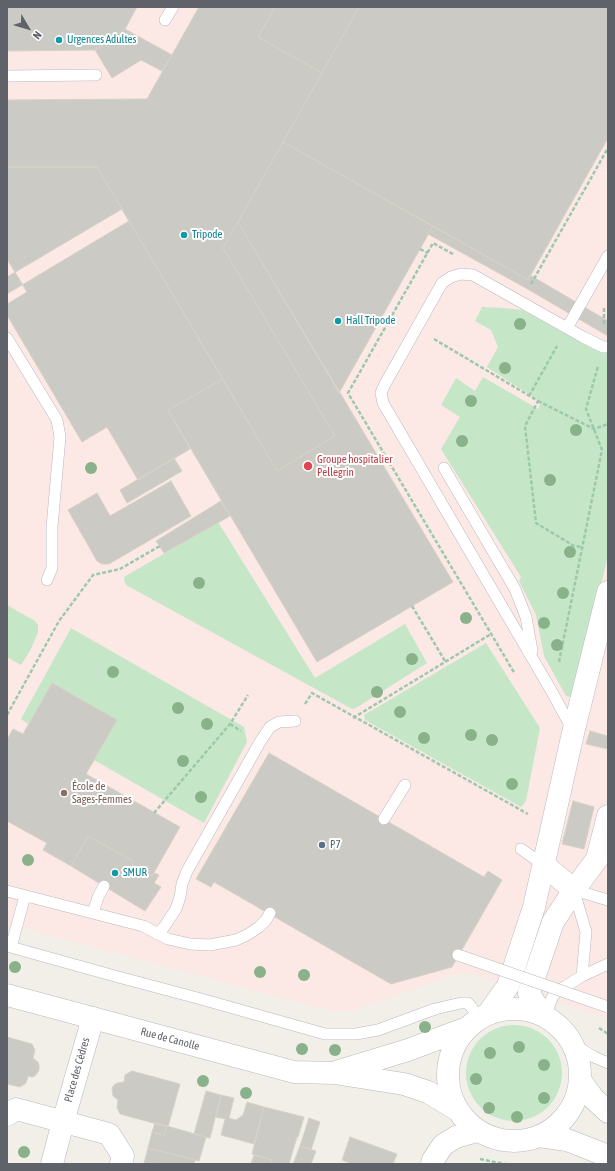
<!DOCTYPE html>
<html>
<head>
<meta charset="utf-8">
<style>
	body { margin:0 }
	#map { position:relative; width:615px; height:1171px; overflow:hidden; background:#f1efe8; font-family:"Asap Condensed",sans-serif }
	canvas { display:block }
	.frame { position:absolute; inset:0; border:8px solid #5f6268; pointer-events:none }
	.north { position:absolute; left:8px; top:8px; width:40px; height:40px; -webkit-text-stroke:3px #fff; paint-order:stroke; rotate:128deg; font-size:11px; font-weight:700; line-height:16px; text-align:center; color:#5f6268 }
	.north::after { content:''; display:block; margin:auto; width:14px; height:18px; background:#5f6268; clip-path:polygon(50% 0,100% 100%,50% 72%,0 100%) }
</style>
</head>
<body>
<div id="map">
<canvas width="615" height="1171"></canvas>
<div class="frame"></div>
<div class="north">N</div>
</div>
<script>
const ctx = document.querySelector('canvas').getContext('2d');
ctx.lineJoin = 'round';
function fillPath(path, color) { ctx.fillStyle = color; ctx.fill(path, 'evenodd'); }
const poly = rows => new Path2D(rows.map(r => 'M' + r).join(''));
function strokePath(path, color, width, dash) { ctx.strokeStyle = color; ctx.lineWidth = width; ctx.lineCap = dash ? 'butt' : 'round'; ctx.setLineDash(dash || []); ctx.stroke(path); }
function label(font, color, halo, rows, align = 'center') {
  ctx.font = font + ' "Asap Condensed",sans-serif'; ctx.lineWidth = 4; ctx.setLineDash([]); ctx.textBaseline = 'middle'; ctx.strokeStyle = halo; ctx.fillStyle = color; for (const [text, x, y, turn = 0] of rows) {
    ctx.save(); ctx.translate(x, y); ctx.rotate((+turn || 0) * Math.PI / 180); ctx.textAlign = isNaN(turn) ? turn : align; if (halo) ctx.strokeText(text, 0, 0); ctx.fillText(text, 0, 0); ctx.restore();
  }
}
fillPath(poly([
	[7,7,608,7,608,1019,485,978,462,972,355,1010,342,1012,331,1011,7,924]
]), '#fce9e6');
fillPath(poly([
	[482,307,504,308,522,310,593,349,608,350,608,556,575,693,571,697,566,696,544,656,536,615,519,581,521,577,441,449,460,417,441,405,456,378,475,391,483,377,538,409,541,402,487,367,498,347,491,330,475,321],
	[218,522,315,678,405,624,427,663,356,708,352,709,126,585,124,580,124,577],
	[7,605,35,621,38,625,38,632,31,649,21,665,7,657],
	[71,628,244,727,247,742,204,823,94,760,117,720,52,683,28,724,21,719],
	[486,643,540,728,526,801,521,807,365,720,364,715],
	'466 1073a48 48 0 1 1 96 0a48 48 0 1 1-96 0Z'
]), '#c5e7c7');
const building = poly([
	[7,7,137,7,125,29,95,50,7,51,7,7],
	[199,7,275,7,258,37,322,73,223,248,335,436,277,471,97,167,7,167,7,100,147,99,199,7],
	[275,7,359,7,322,73,258,37,275,7],
	[359,7,608,7,608,138,528,280,283,142,359,7],
	[125,29,172,55,162,71,141,60,112,78,95,50,125,29],
	[283,142,433,226,339,393,238,222,283,142],
	[7,167,97,167,223,379,168,410,190,449,138,480,107,427,82,442,7,315,7,304,27,292,7,259,7,167],
	[122,209,129,221,7,294,7,277,122,209],
	[238,222,453,582,317,662,168,410,223,379,277,471,335,436,223,248,238,222],
	[433,226,528,280,530,275,608,321,608,336,524,287,428,234,433,226],
	[174,458,182,471,127,503,120,490,174,458],
	[171,481,191,516,109,564,102,564,97,561,68,510,97,493,110,516,171,481],
	[221,501,230,516,164,553,156,541,221,501],
	[52,683,117,720,86,774,180,827,152,876,132,865,133,861,88,836,71,866,43,850,47,843,7,821,7,740,13,729,23,734,52,683],
	[590,731,608,736,608,749,586,744,590,731],
	[269,753,484,877,488,871,502,880,452,967,391,984,214,882,211,887,196,879,269,753],
	[573,801,594,807,584,849,562,844,573,801],
	[88,836,133,861,132,865,152,876,154,873,159,875,154,883,161,887,145,911,71,866,88,836],
	[7,1037,32,1044,35,1050,33,1058,38,1062,39,1065,39,1070,36,1075,33,1077,28,1076,26,1083,20,1087,7,1084,7,1037],
	[132,1071,180,1084,168,1127,120,1114,117,1108,118,1100,113,1096,112,1089,113,1086,117,1083,124,1082,125,1075,132,1071],
	[206,1091,221,1095,210,1138,194,1134,206,1091],
	[221,1095,234,1098,229,1118,236,1120,243,1115,247,1102,264,1107,254,1144,221,1135,225,1119,216,1117,221,1095],
	[264,1107,304,1117,298,1137,297,1137,289,1164,270,1164,272,1160,252,1154,264,1107],
	[309,1118,320,1122,311,1150,300,1146,309,1118],
	[155,1123,167,1126,164,1135,152,1132,155,1123],
	[167,1126,206,1137,199,1161,148,1148,152,1132,164,1135,167,1126],
	[350,1137,397,1154,393,1164,352,1164,342,1160,350,1137],
	[300,1146,316,1151,311,1164,293,1164,300,1146],
	[148,1148,195,1160,194,1164,144,1163,148,1148],
	[254,1155,272,1160,270,1164,251,1164,254,1155]
]);
fillPath(building, '#cccac5');
strokePath(building, '#d6d2c6', 1);
const service = poly([
	[165,20,173,7],
	[7,76,96,75],
	[567,328,608,256],
	[7,338,57,420,60,437,52,527,52,568,47,580],
	[444,468,515,589,526,617,532,651],
	[572,729,552,692,383,403,381,393,385,384,442,283,451,277,461,274,473,275,583,337,603,347,608,347],
	[384,819,405,785],
	[521,849,544,865],
	[574,890,608,900],
	[7,891,143,926,168,939,190,944,210,945,236,940,247,935,259,927,266,920,270,913],
	[574,891,586,932,582,976],
	[93,913,98,897,104,886],
	[157,934,164,927,176,909,180,897,182,884,187,871,260,742,270,727,279,722,295,721],
	[7,946,111,975,201,999,325,1034,356,1034,378,1030,435,1009,461,1003,468,1003,480,1018],
	[11,947,25,896],
	[546,1017,551,1000,555,993,582,976,608,964],
	[573,1044,594,1057,608,1063]
]);
const minor = poly([
	[544,865,574,890],
	[488,1014,508,986,534,907,573,733,608,592],
	[546,1017,534,1002,529,993,553,922,574,890,597,859,608,816],
	[7,1115,16,1109,109,1134,123,1156,121,1164],
	[52,1164,63,1122,93,1018],
	[432,1164,433,1160,443,1145,456,1137,477,1131]
]);
const tertiary = poly([
	[7,995,294,1072,334,1073,404,1084,428,1092,456,1109],
	'448 1075a66 66 0 1 1 132 0a66 66 0 1 1-132 0Z',
	[339,1071,408,1050,467,1028],
	[580,1080,593,1098,608,1112],
	[539,1136,567,1140,608,1156]
]);
strokePath(service, '#b8b9be', 12);
strokePath(minor, '#b8b9be', 23);
strokePath(tertiary, '#b8b9be', 23);
strokePath(poly([
	[420,249,428,253],
	[453,254,433,243,348,393,515,674],
	[531,284,608,148],
	[604,324,604,307],
	[434,339,538,401,525,426,536,523,574,546,582,547],
	[529,396,557,346],
	[538,401,594,429,608,424],
	[412,606,445,661],
	[559,662,602,450,586,409,598,366],
	[305,704,312,693,528,814],
	[7,715,59,621,93,575,120,569,160,546],
	[353,718,491,634],
	[230,724,241,731],
	[154,813,230,724,248,695],
	[599,1028,608,1034],
	[480,1159,505,1164]
]), '#9ec8ad', 2.5, [4, 2]);
strokePath(service, '#fff', 11);
strokePath(minor, '#fff', 22);
strokePath(tertiary, '#fff', 22);
const serviceBridge = poly([
	[458,955,608,1007]
]);
strokePath(serviceBridge, '#b8b9be', 12, []);
strokePath(serviceBridge, '#fff', 11);
ctx.fillStyle = '#8ab28a';
for (const [x, y] of [
	[520,324],
	[505,368],
	[471,401],
	[576,430],
	[462,441],
	[91,468],
	[550,480],
	[570,552],
	[199,583],
	[563,593],
	[466,618],
	[544,623],
	[557,645],
	[412,659],
	[113,672],
	[377,692],
	[178,708],
	[400,712],
	[207,724],
	[471,735],
	[424,738],
	[492,740],
	[183,761],
	[512,784],
	[201,797],
	[28,860],
	[15,967],
	[260,972],
	[304,975],
	[425,1027],
	[519,1047],
	[302,1049],
	[335,1050],
	[490,1053],
	[544,1065],
	[476,1079],
	[203,1081],
	[246,1093],
	[544,1098],
	[489,1108],
	[517,1117],
	[24,1152]
]) { ctx.beginPath(); ctx.arc(x, y, 6, 0, 2 * Math.PI); ctx.fill(); }
for (const [x, y, r, color] of [
	[59,40,4,"#0f9aa8"],
	[184,235,4,"#0f9aa8"],
	[338,321,4,"#0f9aa8"],
	[308,466,5,"#e0444e"],
	[64,793,4,"#8d6e63"],
	[322,845,4,"#5c6f8a"],
	[115,873,4,"#0f9aa8"]
]) { const dot = new Path2D(); dot.arc(x, y, r, 0, 2 * Math.PI); ctx.fillStyle = color; ctx.fill(dot); strokePath(dot, '#fff', 1.5); }
label('11px', '#0d838f', '#fff', [
	["Urgences Adultes",67,40],
	["Tripode",192,235],
	["Hall Tripode",346,321],
	["SMUR",123,873]
], 'left');
label('11px', '#be3a42', '#fff', [
	["Groupe hospitalier",317,460],
	["Pellegrin",317,473]
], 'left');
label('11px', '#785e54', '#fff', [
	["École de",72,787],
	["Sages-Femmes",72,800]
], 'left');
label('11px', '#4e5e75', '#fff', [
	["P7",330,845]
], 'left');
label('11px', '#5f6268', '#fff', [
	["Rue de Canolle",170,1039,15],
	["Place des Cèdres",77,1070,-74]
]);
</script>
</body>
</html>
